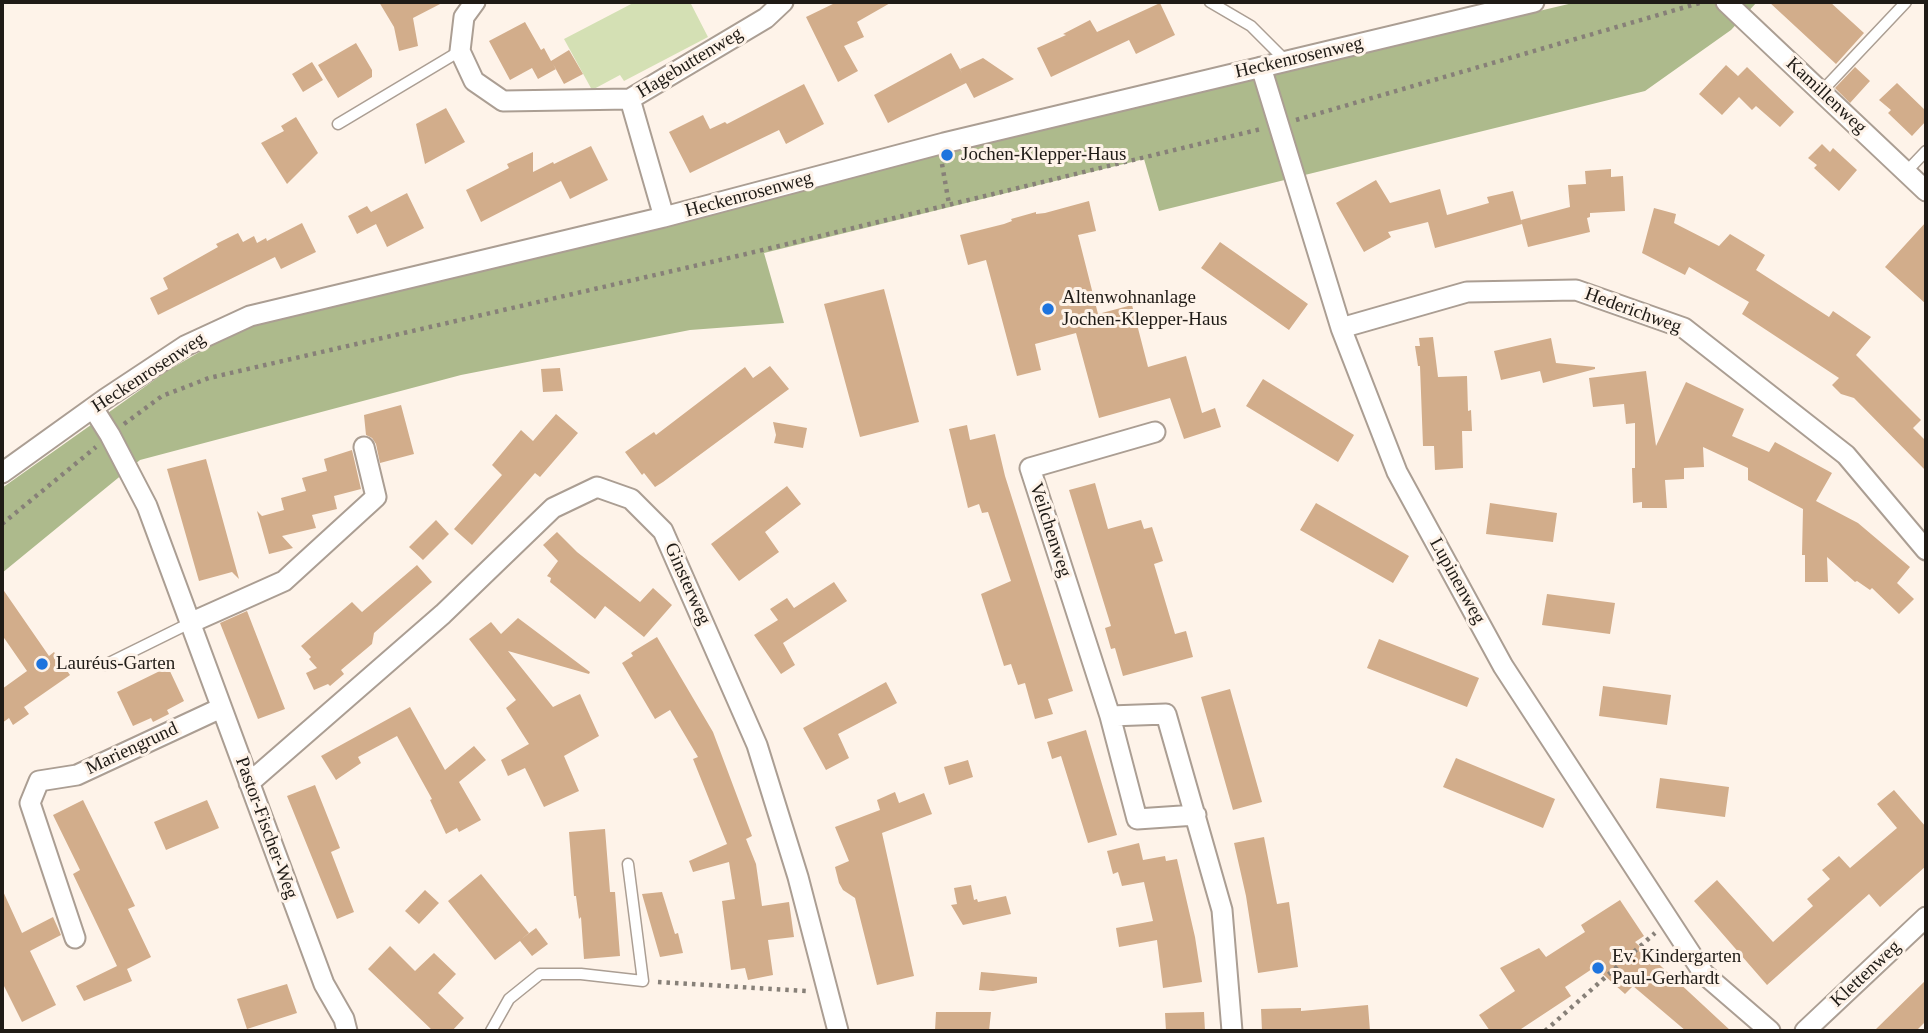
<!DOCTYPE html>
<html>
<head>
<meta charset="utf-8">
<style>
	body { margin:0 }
	#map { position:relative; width:1928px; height:1033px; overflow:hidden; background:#fef3e9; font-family:Georgia,serif }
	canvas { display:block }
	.frame { position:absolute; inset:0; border:4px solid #1f1b16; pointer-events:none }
</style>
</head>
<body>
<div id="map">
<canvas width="1928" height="1033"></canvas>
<div class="frame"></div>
</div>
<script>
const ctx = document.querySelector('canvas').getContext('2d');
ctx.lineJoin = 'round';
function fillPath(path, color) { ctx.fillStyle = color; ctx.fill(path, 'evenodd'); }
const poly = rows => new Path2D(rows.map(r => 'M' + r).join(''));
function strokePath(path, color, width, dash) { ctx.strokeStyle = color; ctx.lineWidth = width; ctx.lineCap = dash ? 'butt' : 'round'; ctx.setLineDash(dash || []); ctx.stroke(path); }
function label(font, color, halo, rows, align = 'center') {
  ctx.font = font + ' Georgia,serif'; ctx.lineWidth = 6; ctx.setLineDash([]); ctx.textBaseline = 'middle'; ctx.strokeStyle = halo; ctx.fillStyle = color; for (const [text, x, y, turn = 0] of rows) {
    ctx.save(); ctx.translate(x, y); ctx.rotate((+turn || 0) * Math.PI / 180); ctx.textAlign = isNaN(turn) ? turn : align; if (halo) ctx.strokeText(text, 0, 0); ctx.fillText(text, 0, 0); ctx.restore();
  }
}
fillPath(poly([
	[635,2,690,2,708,37,624,81,620,75,592,90,564,39]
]), '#d4e0b4');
fillPath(poly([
	[1577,2,1757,2,1731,30,1645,91,1159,211,1144,159,764,253,784,323,690,330,461,375,140,460,2,573,2,488,167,371,208,347,254,326,961,148]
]), '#adba8c');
fillPath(poly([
	[379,2,444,2,413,18,418,46,399,51,394,27],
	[837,2,892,2,857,22,864,37,844,46,858,71,838,82,806,17],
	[1769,2,1830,2,1864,33,1836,64],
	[1160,3,1175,35,1136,54,1129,40,1051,77,1037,48,1066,35,1063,34,1090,20,1097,32],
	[525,22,541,50,544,48,551,61,569,50,583,74,564,84,553,64,556,69,538,79,532,68,510,80,489,41],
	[356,43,372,70,372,77,338,98,318,65],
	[951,53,962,73,960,69,983,58,1014,79,974,98,966,83,888,123,874,95],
	[312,62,323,80,303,92,292,74],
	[1726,65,1738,76,1747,67,1794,112,1780,127,1756,106,1752,110,1739,97,1722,115,1699,94],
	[1855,67,1870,81,1850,103,1835,88],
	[1897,83,1926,111,1926,121,1912,136,1888,113,1891,110,1879,100],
	[804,84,824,124,786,144,779,130,690,173,669,132,703,115,710,129,725,122,727,124],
	[446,108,465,142,425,164,416,124],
	[296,117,318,153,287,184,261,143,284,131,281,126],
	[1822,144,1830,152,1833,148,1857,170,1839,191,1814,168,1817,165,1808,158],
	[591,146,608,180,570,199,561,181,481,222,466,190,509,168,507,164,533,152,533,172,553,162,554,164],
	[1611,169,1611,177,1623,176,1625,211,1590,213,1590,217,1587,218,1590,232,1528,247,1521,220,1570,207,1568,185,1586,184,1585,171],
	[1376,180,1390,203,1440,189,1447,215,1489,203,1487,197,1513,191,1522,224,1435,248,1428,222,1388,232,1391,237,1364,252,1336,203],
	[407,193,424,228,387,247,376,224,357,234,348,216,367,206,371,212],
	[1089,201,1096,231,1078,235,1098,314,1132,305,1148,367,1186,356,1202,413,1215,408,1221,427,1184,439,1170,398,1099,418,1076,333,1035,344,1041,370,1017,376,986,260,968,265,960,235,1004,224,1012,221,1011,219,1036,212,1036,214,1045,213],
	[1654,208,1676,214,1674,223,1719,246,1730,234,1765,255,1756,270,1829,317,1833,311,1871,337,1856,355,1921,420,1913,428,1926,441,1926,471,1854,398,1841,394,1832,385,1839,378,1742,314,1749,302,1689,267,1685,275,1642,253],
	[1926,222,1926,304,1885,267],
	[302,223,316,252,281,269,275,257,158,315,150,298,168,289,163,278,218,247,216,244,238,233,243,242,254,236,257,243,266,238,267,241],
	[1220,242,1308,304,1289,330,1201,268],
	[884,289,919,422,860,437,824,304],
	[1433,337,1438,377,1467,376,1468,411,1471,410,1472,431,1462,431,1463,468,1435,470,1434,446,1423,446,1420,366,1418,366,1415,346,1420,346,1419,338],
	[1551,338,1556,363,1595,367,1595,369,1543,383,1540,371,1501,380,1494,351],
	[770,366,789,389,663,482,655,487,644,473,642,475,625,452,654,432,656,435,745,367,753,378],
	[560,368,563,391,543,392,541,369],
	[1646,371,1656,446,1686,382,1744,409,1732,436,1769,452,1775,442,1832,473,1816,501,1858,523,1910,567,1897,583,1914,599,1899,614,1872,588,1870,590,1857,581,1855,582,1827,557,1828,582,1805,582,1805,555,1802,555,1803,509,1748,480,1748,468,1703,447,1704,467,1684,468,1684,479,1665,480,1667,508,1642,508,1642,502,1633,503,1632,468,1635,468,1635,423,1626,424,1624,404,1593,407,1589,378],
	[1263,379,1354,435,1338,462,1246,406],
	[401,405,414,454,380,463,376,444,372,438,366,435,364,415],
	[556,414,578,433,540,477,535,473,472,545,454,529,502,475,492,465,521,430,533,441],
	[773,422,807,428,803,448,774,443,776,435],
	[967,425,970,440,995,434,1005,476,1073,691,1048,699,1053,714,1035,719,1025,683,1018,685,1011,664,1004,666,981,594,1011,581,988,512,982,513,979,504,968,508,949,429],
	[352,450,361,489,334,496,337,509,312,515,316,528,282,536,293,548,269,554,257,511,262,516,284,510,281,498,306,491,302,478,327,471,324,459],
	[206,459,209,470,239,579,232,572,199,581,167,469],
	[1095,483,1108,529,1141,520,1144,529,1152,527,1163,561,1154,564,1175,634,1186,631,1193,657,1123,676,1115,648,1111,649,1105,628,1111,626,1069,490],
	[787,486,801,504,765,532,779,552,739,581,711,544],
	[1316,503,1409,556,1393,583,1300,530],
	[1490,503,1557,513,1553,542,1486,534],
	[436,520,449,534,423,560,409,547],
	[557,532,577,552,640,602,653,588,672,605,644,637,605,606,595,619,550,582,551,578,547,576,558,561,543,545],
	[417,565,432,582,374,633,372,644,341,670,344,674,330,686,328,684,314,690,306,673,317,668,309,659,311,657,301,646,352,602,362,612],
	[834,582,847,601,783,643,795,665,781,674,754,635,778,620,770,609,787,598,794,608],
	[2,588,49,656,54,652,70,675,24,707,29,714,13,725,9,718,2,723,2,689,27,671,2,635],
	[1547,594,1615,603,1610,634,1542,625],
	[247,611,285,709,258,719,220,623],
	[518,618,590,672,589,674,508,651,553,707,580,694,599,736,564,756,579,791,544,807,525,768,508,776,501,760,529,744,506,708,516,700,469,639,491,622,501,634],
	[657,637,713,732,752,836,746,839,756,864,762,906,789,902,794,937,768,940,773,975,748,980,745,968,731,970,722,901,735,899,729,862,693,872,689,861,727,844,693,759,698,757,670,710,655,719,622,663,633,656,631,653,634,651],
	[1379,639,1479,678,1467,707,1367,668],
	[168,667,184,701,167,710,169,714,153,722,151,718,133,726,117,692],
	[886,682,897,703,838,734,849,758,826,770,803,728],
	[1603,686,1671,695,1667,725,1599,716],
	[1230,689,1262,802,1233,810,1201,697],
	[410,707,445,770,474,746,486,760,459,782,481,820,459,832,457,828,446,834,430,800,432,799,397,736,358,757,361,763,336,780,321,756],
	[1086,730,1117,835,1088,843,1061,756,1052,759,1047,742],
	[1456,758,1555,799,1543,828,1443,787],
	[968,760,973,777,949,785,944,767],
	[1660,778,1729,787,1725,817,1656,808],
	[315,785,340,848,331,852,354,912,337,919,287,796],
	[1894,790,1926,827,1926,866,1880,907,1869,894,1767,985,1694,901,1717,880,1773,942,1813,906,1807,899,1830,879,1822,870,1839,856,1850,868,1897,828,1877,804],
	[895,792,899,803,924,793,932,814,882,833,914,976,877,985,855,898,843,890,839,883,835,867,849,861,835,827,880,810,877,800],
	[83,800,135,906,128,909,151,957,127,969,132,981,84,1001,76,986,117,966,73,874,80,870,53,815],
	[207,800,219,828,166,850,154,822],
	[605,829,610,892,615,892,620,956,584,959,581,917,579,919,576,896,574,896,569,832],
	[1264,837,1277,904,1289,902,1298,967,1258,973,1246,896,1234,843],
	[1139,843,1143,860,1165,856,1166,861,1177,859,1195,937,1202,982,1163,988,1157,940,1119,947,1116,928,1153,921,1144,882,1122,886,1118,872,1113,874,1107,851],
	[481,874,529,933,520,940,536,928,548,944,532,956,520,941,495,960,448,901],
	[971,885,974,900,977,899,978,902,1006,896,1011,914,963,925,951,905,957,904,954,888],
	[2,889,22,933,53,917,61,935,30,951,56,1005,22,1022,2,982],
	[425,890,439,903,419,924,405,911],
	[662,892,675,934,678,933,683,953,660,957,642,894],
	[1620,900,1644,936,1635,942,1731,1031,1686,1031,1633,986,1625,994,1595,967,1565,987,1571,996,1518,1031,1490,1031,1479,1015,1515,991,1500,968,1539,948,1546,957,1585,932,1581,925],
	[390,946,415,971,434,953,456,974,438,993,464,1018,452,1031,433,1031,368,969],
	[981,972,1037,977,1037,983,993,991,979,990],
	[1926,980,1926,1021,1916,1031,1874,1031],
	[287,984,297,1013,247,1029,237,999],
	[1368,1005,1370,1031,1262,1031,1261,1009,1301,1008,1301,1011],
	[936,1012,991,1012,989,1031,935,1031],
	[1204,1012,1205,1031,1166,1031,1165,1013]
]), '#d2ad8b');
const service = poly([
	[1210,2,1251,26,1285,60],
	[1821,92,1906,2],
	[338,124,460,51],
	[1906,172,1926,151],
	[105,665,190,623],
	[491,1031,509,999,540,974,581,974,643,981,628,864]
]);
const minor = poly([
	[475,2,464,17,460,51,474,81,503,101,630,99,766,18,783,2],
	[1726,2,1926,191],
	[1261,67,1341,328,1397,472,1503,666,1704,974,1770,1031],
	[630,99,664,217],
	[1341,328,1467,292,1576,290,1684,328,1846,455,1926,550],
	[93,408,110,435,147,506,324,984,344,1019,347,1031],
	[1155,432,1030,468,1110,716,1166,714,1222,910,1232,1031],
	[2,473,105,399,185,346,250,316,664,217,944,143,1534,2],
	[190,623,284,581,376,497,364,447],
	[1110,716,1137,819,1196,815],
	[249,783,443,614,553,508,597,487,631,499,663,531,757,745,798,877,838,1031],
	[75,938,30,803,39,781,77,775,221,708],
	[1805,1031,1926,917]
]);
strokePath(service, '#ab9e93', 13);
strokePath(minor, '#ab9e93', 23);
strokePath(poly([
	[1296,120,1703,2],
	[942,164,949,204],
	[124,424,162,396,209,378,746,254,1261,129],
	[2,524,96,447],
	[658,982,806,991],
	[1545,1031,1655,933]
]), '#878078', 4.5, [3.5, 5]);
strokePath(service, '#fff', 10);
strokePath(minor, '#fff', 19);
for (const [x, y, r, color] of [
	[947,155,7,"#1e74de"],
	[1048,309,7,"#1e74de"],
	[42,664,7,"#1e74de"],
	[1598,968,7,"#1e74de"]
]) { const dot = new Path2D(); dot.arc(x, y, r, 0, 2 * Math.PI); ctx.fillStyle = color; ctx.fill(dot); strokePath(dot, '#fef3e9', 2.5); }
label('19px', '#1f1b16', '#fef3e9', [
	["Heckenrosenweg",1299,58,-13],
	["Hagebuttenweg",690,63,-31],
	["Kamillenweg",1826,96,43],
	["Heckenrosenweg",749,195,-15],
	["Hederichweg",1633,311,20],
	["Heckenrosenweg",149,373,-33],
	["Veilchenweg",1050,530,72],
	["Lupinenweg",1457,581,61],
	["Ginsterweg",687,584,66],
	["Mariengrund",132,749,-25],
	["Pastor-Fischer-Weg",266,828,70],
	["Klettenweg",1866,974,-43]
]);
label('19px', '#1f1b16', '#fef3e9', [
	["Jochen-Klepper-Haus",961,155],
	["Altenwohnanlage",1062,298],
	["Jochen-Klepper-Haus",1062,320],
	["Lauréus-Garten",56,664],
	["Ev. Kindergarten",1612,957],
	["Paul-Gerhardt",1612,979]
], 'left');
</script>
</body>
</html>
